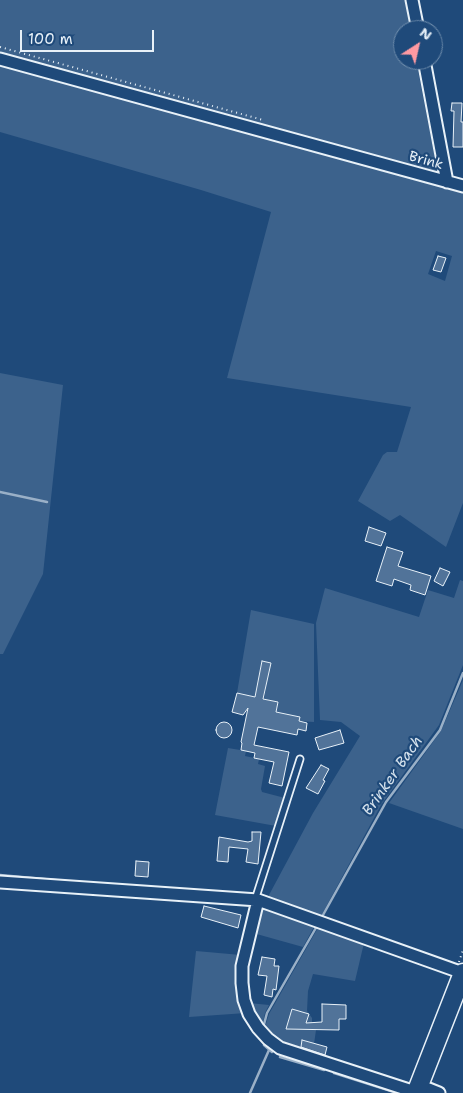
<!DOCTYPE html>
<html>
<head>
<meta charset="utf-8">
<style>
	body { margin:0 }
	#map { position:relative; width:463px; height:1093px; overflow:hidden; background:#1f4a7a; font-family:"Shantell Sans",sans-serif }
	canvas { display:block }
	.north { position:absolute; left:393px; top:20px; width:50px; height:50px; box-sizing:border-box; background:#1f4a7a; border:1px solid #6f8dac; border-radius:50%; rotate:35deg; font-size:14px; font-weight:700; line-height:20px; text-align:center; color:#e8f1f8 }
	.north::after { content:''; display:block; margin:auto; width:18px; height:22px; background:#ff9aa2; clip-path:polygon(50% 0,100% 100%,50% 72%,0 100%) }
	.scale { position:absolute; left:20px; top:30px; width:134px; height:22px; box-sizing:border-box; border:2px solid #e8f1f8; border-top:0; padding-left:6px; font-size:15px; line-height:18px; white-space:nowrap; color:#e8f1f8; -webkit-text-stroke:4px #1f4a7a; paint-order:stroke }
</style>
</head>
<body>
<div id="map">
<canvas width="463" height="1093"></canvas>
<div class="north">N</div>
<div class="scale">100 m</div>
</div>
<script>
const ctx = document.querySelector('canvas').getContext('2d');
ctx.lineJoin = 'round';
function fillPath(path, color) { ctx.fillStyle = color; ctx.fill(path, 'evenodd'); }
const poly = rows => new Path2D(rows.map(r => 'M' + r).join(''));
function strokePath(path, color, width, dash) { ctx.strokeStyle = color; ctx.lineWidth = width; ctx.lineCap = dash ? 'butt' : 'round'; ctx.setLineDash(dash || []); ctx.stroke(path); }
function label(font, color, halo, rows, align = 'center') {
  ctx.font = font + ' "Shantell Sans",sans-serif'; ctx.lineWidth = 4.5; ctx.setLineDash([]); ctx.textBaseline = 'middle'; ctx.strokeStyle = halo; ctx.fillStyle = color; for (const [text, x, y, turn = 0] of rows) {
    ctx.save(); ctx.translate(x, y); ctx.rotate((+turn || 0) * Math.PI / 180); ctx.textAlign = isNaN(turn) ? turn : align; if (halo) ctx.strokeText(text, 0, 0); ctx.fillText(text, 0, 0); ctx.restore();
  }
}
fillPath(poly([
	[0,0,405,0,411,30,403,30,403,60,416,60,438,174,0,54],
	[0,65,463,193,463,503,446,547,400,515,390,521,358,501,383,455,387,452,397,452,411,407,227,378,271,212,201,190,0,132],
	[436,251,452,256,445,281,428,274],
	[0,373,63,385,43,574,3,654,0,654],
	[460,580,463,581,463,665,439,725,381,805,320,918,269,900,269,895,313,813,360,736,341,722,320,720,316,623,325,588,419,617,428,590,454,598],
	[251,610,314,624,314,722,299,721,300,717,276,712,278,702,264,699,270,663,262,661,255,697,237,693],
	[463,680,463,829,389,803,441,731],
	[228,748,246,751,245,756,259,759,258,764,265,766,261,789,262,792,285,798,276,826,215,815],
	[260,905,315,925,303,947,253,933],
	[319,926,364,943,355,981,313,974,308,991,307,1011,312,1018,312,1030,316,1030,314,1044,303,1040,299,1051,291,1050,266,1033,266,1024,269,1014],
	[196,951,241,955,246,1013,189,1017],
	[249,1003,269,1005,265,1013,262,1027]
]), '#3c628c');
strokePath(poly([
	[0,492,47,502],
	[0,875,76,882],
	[323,915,386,802,440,730,463,673],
	[263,1028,267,1013,317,926],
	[264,1045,272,1052],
	[280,1057,324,1070],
	[334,1073,397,1093],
	[250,1093,269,1050]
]), '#9ab0c7', 2.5);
const building = poly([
	[452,103,462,103,461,122,463,122,463,147,453,147,454,111,451,111,452,103],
	[438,256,446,258,441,272,433,270,438,256],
	[369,527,386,533,381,546,365,541,369,527],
	[387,547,403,552,398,566,431,576,425,595,410,590,411,585,394,579,392,586,376,581,387,547],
	[440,568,450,572,443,586,434,581,440,568],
	[262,661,271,663,263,699,278,702,276,712,300,717,299,721,307,723,306,731,298,729,297,735,258,727,254,745,289,752,282,786,269,783,274,762,254,758,255,753,241,750,242,743,241,742,248,708,243,715,232,712,237,693,255,697,262,661],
	'216 730a8 8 0 1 1 16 0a8 8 0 1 1-16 0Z',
	[340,730,344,743,319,750,315,738,340,730],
	[321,765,329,769,323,780,325,781,318,794,306,788,321,765],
	[252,832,261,832,258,864,246,862,248,849,229,847,228,862,217,861,219,837,248,842,252,841,252,832],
	[136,861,149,862,148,877,135,876,136,861],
	[204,906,241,915,238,928,201,917,204,906],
	[262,957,275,959,274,966,279,966,276,990,273,989,272,997,264,995,267,976,258,975,262,957],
	[322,1004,346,1005,346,1019,339,1019,339,1030,286,1029,292,1009,309,1014,306,1023,322,1022,322,1004],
	[302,1040,327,1047,325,1055,301,1047,302,1040]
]);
fillPath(building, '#517399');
strokePath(building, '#e8f1f8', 1);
const service = poly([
	[255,900,300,759]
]);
const minor = poly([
	[412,0,418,30],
	[0,59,463,186],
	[424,60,447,182],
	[0,882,258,900,463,973],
	[258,900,242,966,242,983,244,1000,249,1014,258,1028,268,1039,280,1048,409,1090,429,1089,439,1093]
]);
const primary = poly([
	[416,1093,463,973]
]);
strokePath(service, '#e8f1f8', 9);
strokePath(minor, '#e8f1f8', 15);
strokePath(primary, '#e8f1f8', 21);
strokePath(poly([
	[0,47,263,120],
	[459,962,463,950]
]), '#e8f1f8', 2, [1, 4]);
strokePath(service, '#1f4a7a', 5.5);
strokePath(minor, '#1f4a7a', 11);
strokePath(primary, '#1f4a7a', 18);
label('14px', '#e8f1f8', '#1f4a7a', [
	["Brink",426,161,15]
]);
label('italic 15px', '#d4e1ec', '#1f4a7a', [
	["Brinker Bach",393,776,-55]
]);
</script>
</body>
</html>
